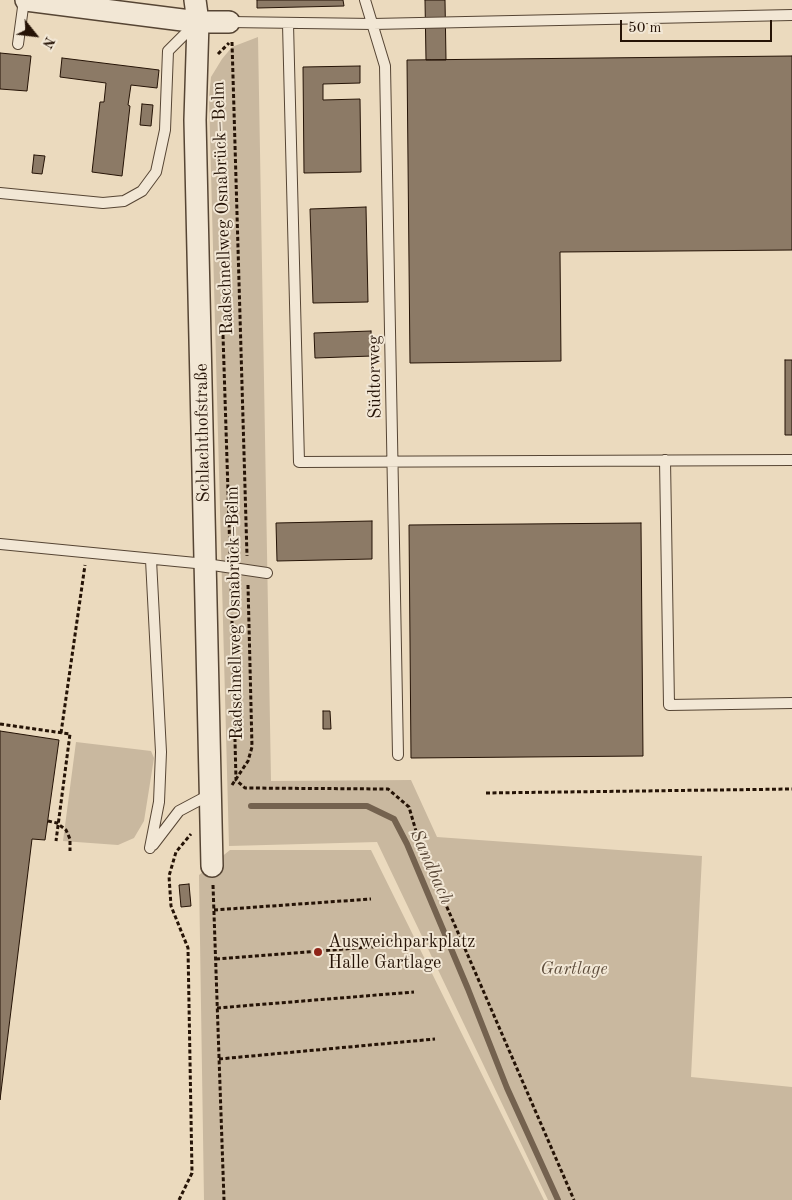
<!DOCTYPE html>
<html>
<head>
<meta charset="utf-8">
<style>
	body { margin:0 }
	#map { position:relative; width:792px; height:1200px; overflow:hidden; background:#ebdabe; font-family:"Old Standard TT",serif }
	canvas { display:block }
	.north { position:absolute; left:10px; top:10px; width:50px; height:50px; -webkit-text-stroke:4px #f2e7d5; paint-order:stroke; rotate:119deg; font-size:14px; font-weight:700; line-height:20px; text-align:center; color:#251306 }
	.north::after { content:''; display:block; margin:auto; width:18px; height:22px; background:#251306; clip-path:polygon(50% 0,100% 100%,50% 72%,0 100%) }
	.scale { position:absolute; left:620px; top:20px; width:152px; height:22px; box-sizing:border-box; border:2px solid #251306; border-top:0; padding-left:6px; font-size:15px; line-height:18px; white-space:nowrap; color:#251306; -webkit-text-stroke:4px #f2e7d5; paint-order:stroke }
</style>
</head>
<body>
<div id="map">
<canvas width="792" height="1200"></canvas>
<div class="north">N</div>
<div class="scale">50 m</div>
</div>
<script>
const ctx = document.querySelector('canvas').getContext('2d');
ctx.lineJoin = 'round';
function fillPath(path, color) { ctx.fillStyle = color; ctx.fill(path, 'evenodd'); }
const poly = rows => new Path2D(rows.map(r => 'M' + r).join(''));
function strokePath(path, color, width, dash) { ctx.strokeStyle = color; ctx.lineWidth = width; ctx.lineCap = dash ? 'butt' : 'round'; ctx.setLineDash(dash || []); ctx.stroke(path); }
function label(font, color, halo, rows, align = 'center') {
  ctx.font = font + ' "Old Standard TT",serif'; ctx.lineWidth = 4; ctx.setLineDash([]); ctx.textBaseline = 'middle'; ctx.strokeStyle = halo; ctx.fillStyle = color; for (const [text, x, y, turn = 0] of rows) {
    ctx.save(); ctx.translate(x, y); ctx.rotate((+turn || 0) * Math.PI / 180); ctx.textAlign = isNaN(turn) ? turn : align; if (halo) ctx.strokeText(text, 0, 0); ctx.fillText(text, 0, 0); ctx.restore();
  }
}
fillPath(poly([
	[258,37,271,781,411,780,437,837,702,856,691,1077,792,1087,792,1200,548,1200,377,842,229,846,209,98,211,77,222,59,232,47],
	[76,742,151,751,154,758,144,821,134,838,118,845,63,841],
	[230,850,371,850,544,1200,204,1200,199,875]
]), '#c9b89f');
strokePath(poly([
	[251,806,367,806,394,819,407,844,468,989,507,1088,558,1200]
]), '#74624f', 6);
const building = poly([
	[257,0,343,0,344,6,257,8,257,0],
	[425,0,445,0,446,60,426,60,425,0],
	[0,53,31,56,27,91,0,89,0,53],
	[792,56,792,250,560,252,561,361,410,363,407,60,792,56],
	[62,58,159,70,157,88,131,85,128,105,130,106,122,176,92,172,100,102,104,102,106,83,60,77,62,58],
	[360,66,360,83,323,84,323,100,360,99,361,172,304,173,303,67,360,66],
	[142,104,153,105,151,126,140,125,142,104],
	[34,155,45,156,42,174,32,173,34,155],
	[366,207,368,302,313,303,310,209,366,207],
	[371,331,372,356,315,358,314,333,371,331],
	[785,360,792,360,792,435,785,435,785,360],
	[372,521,372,559,277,561,276,523,372,521],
	[641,523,643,756,411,758,409,525,641,523],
	[323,711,330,711,331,729,323,729,323,711],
	[0,731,59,740,45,840,32,839,0,1100,0,731],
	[189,884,191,906,181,907,179,885,189,884]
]);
fillPath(building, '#8c7a66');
strokePath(building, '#251306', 1);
const lane = poly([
	[365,0,385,66,398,755],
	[229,22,373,24,792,15],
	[288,24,299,462,792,460],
	[18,44,24,0],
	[0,193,103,203,124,201,142,191,156,172,165,130,168,51,197,22],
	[665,460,669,705,792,703],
	[0,544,206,564,267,573],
	[153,845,179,811,211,794],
	[150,848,159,802,161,752,151,560]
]);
const street = poly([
	[26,0,198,22,229,22],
	[195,0,198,22,195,120,212,866]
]);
strokePath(lane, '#564534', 12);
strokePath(street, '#564534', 24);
strokePath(poly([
	[232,42,247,556],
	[218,54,229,43],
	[223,335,230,554],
	[231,582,236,780,245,788,388,789,409,807,420,845,574,1200],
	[0,724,70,734,56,841],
	[61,733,85,565],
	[232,785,248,761,252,747,248,585],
	[486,793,792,789],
	[213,885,224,1200],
	[214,910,371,899],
	[216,959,396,945],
	[217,1008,414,992],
	[219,1059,435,1039],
	[179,1200,192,1173,188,948,171,906,169,876,176,852,191,834]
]), '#251306', 3, [4, 2.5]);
strokePath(lane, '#f2e7d5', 10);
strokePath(street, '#f2e7d5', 21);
strokePath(poly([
	[48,821,57,823,66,830,70,839,70,851]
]), '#251306', 3, [4, 2.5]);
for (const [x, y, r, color] of [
	[318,952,5,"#8f2418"]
]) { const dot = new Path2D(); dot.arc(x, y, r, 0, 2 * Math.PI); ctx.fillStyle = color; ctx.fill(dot); strokePath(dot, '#f2e7d5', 2); }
label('18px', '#251306', '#f2e7d5', [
	["Radschnellweg Osnabrück–Belm",223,208,-92],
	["Südtorweg",375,377,-91],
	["Schlachthofstraße",203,433,-91],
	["Radschnellweg Osnabrück–Belm",235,613,-91]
]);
label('18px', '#251306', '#f2e7d5', [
	["Ausweichparkplatz",328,942],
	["Halle Gartlage",328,963]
], 'left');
label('italic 18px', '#5e4d3c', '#f2e7d5', [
	["Gartlage",574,969]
]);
label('italic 19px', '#594736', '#f2e7d5', [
	["Sandbach",431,867,66]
]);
</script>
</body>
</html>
